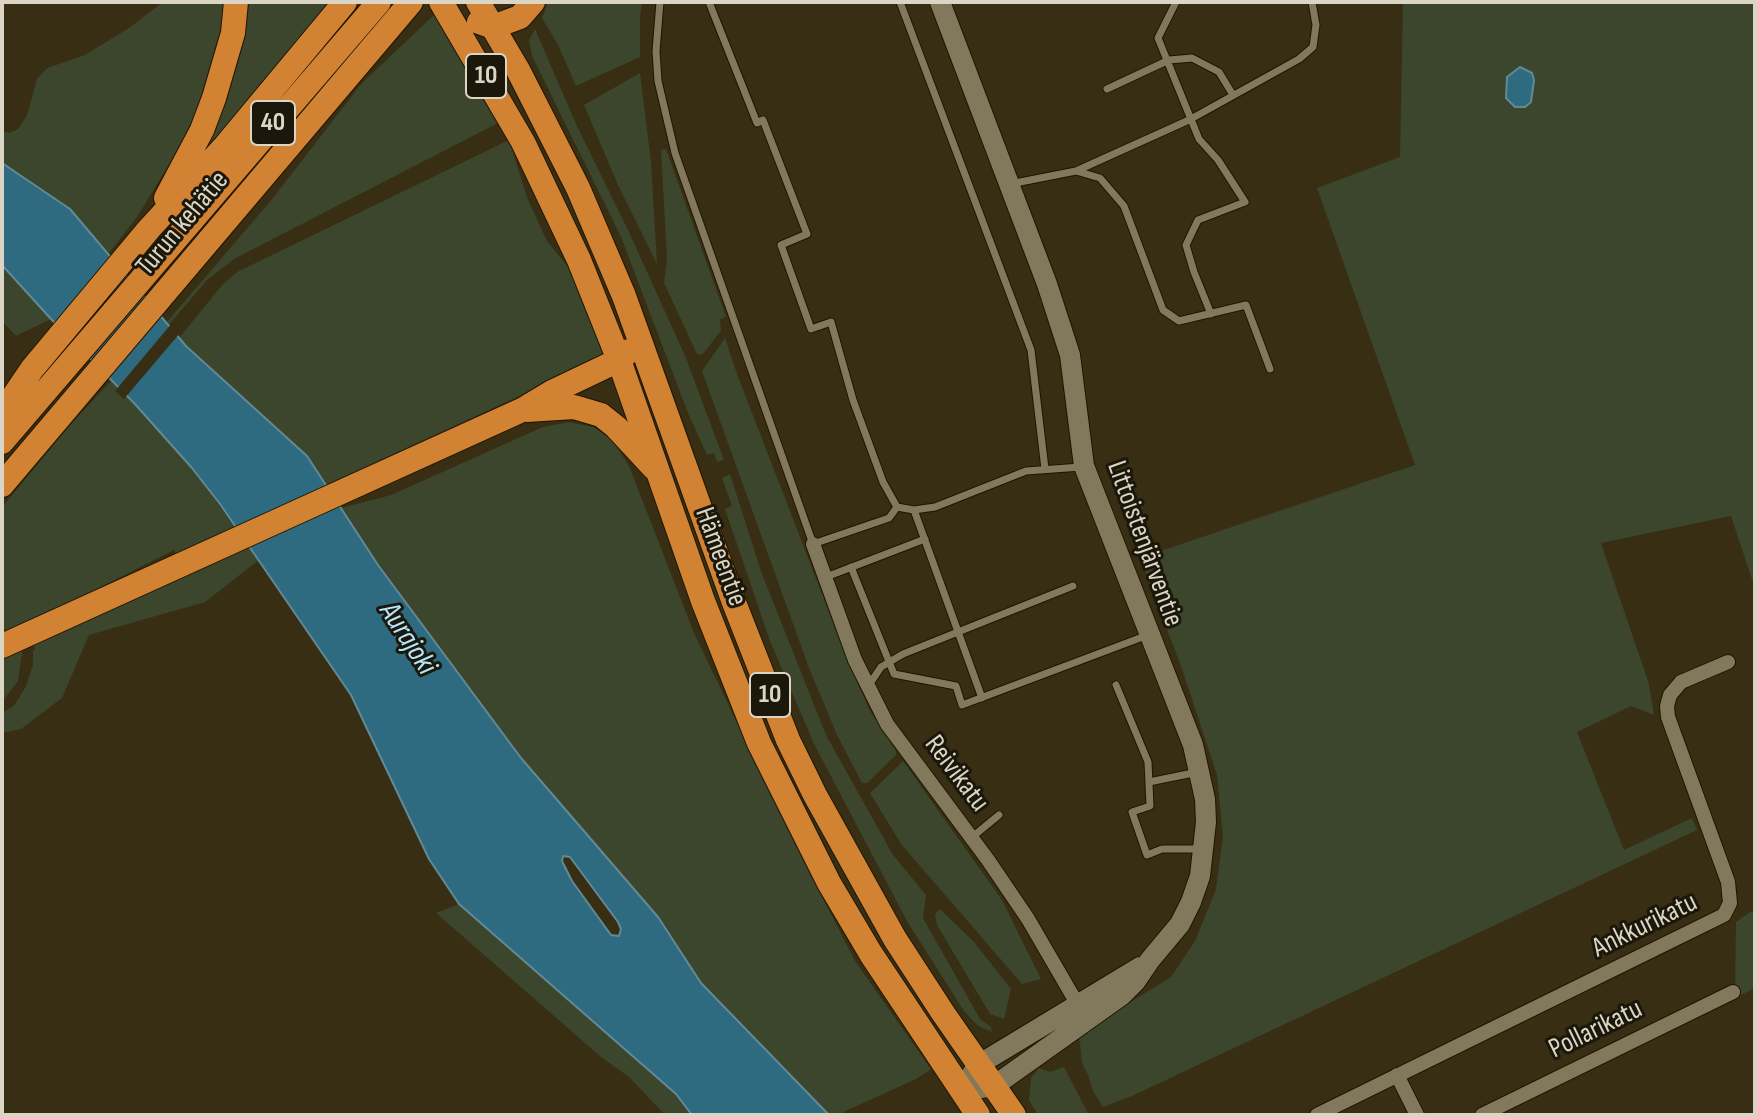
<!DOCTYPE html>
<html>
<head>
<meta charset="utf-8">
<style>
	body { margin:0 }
	#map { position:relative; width:1757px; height:1117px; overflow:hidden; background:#372e14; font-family:"Sofia Sans Condensed",sans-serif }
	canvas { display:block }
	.frame { position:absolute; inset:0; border:4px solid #dad5c5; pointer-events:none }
</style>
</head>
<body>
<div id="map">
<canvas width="1757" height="1117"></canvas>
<div class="frame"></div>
</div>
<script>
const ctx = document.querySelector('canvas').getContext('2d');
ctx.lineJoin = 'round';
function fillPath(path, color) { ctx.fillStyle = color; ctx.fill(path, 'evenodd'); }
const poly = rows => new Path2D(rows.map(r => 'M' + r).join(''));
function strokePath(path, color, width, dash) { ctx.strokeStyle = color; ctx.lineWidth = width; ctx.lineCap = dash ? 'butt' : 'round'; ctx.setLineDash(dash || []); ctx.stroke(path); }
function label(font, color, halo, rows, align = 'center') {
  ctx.font = font + ' "Sofia Sans Condensed",sans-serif'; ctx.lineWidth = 6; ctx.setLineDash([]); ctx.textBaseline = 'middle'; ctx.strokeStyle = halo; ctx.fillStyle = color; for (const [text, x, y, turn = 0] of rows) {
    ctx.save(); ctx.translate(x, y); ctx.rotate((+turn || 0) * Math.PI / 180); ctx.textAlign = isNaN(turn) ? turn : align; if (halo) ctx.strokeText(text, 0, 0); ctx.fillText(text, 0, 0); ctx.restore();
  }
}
fillPath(poly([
	[163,2,226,2,222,41,190,130,137,217,109,253,70,209,2,163,2,131,9,133,18,129,27,115,37,79,47,68,85,55,129,28],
	[245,2,331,2,210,149,203,144,238,61],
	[548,2,642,2,640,18,640,57,576,86,558,45,542,18],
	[1403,2,1755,2,1755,588,1731,516,1601,543,1649,684,1654,715,1631,706,1577,732,1624,850,1692,818,1697,830,1132,1096,1103,1107,1093,1091,1088,1075,1082,1063,1079,1034,1171,977,1195,941,1216,889,1223,836,1217,775,1182,669,1140,558,1415,465,1317,188,1400,157],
	[435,14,498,123,234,259,206,281,169,325,166,323,273,198,362,83],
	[535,29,577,126,629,232,686,358,724,460,717,462,714,453,707,455,688,413,621,237,532,56,529,40],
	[640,73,651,162,657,264,618,185,584,105],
	[509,140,528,200,547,241,568,267,604,357,326,485,307,456,179,338,223,284,237,272],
	[666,149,726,317,720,319,721,331,702,355,697,354,664,283,667,259,661,150],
	[2,265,39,307,51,319,16,336,2,321],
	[725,338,737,374,851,669,870,711,896,751,896,755,867,783,862,783,837,735,809,668,702,371],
	[111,381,134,403,192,468,259,560,205,602,89,635,62,698,21,729,2,733,2,713,14,706,26,686,33,665,33,651,35,649,33,642,184,572,174,550,2,637,2,507,71,424],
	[569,422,593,427,612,439,629,466,694,633,797,848,855,961,931,1069,916,1079,837,1115,829,1115,701,983,658,917,521,758,378,565,341,508,391,495,543,427],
	[730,474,762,574,826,735,893,855,926,895,923,918,980,1019,991,1027,992,1032,978,1026,964,1011,908,923,814,744,770,641,725,509,732,506,722,478],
	[23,646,18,681,2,702,2,656],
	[903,761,1002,900,1041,979,1022,984,901,844,870,793],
	[459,904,676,1094,692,1115,665,1115,629,1077,601,1057,436,913],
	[940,909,974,942,1011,989,1004,1019,990,1014,937,925,935,914],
	[1750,912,1755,912,1755,988,1735,998,1736,922],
	[1064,1067,1089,1115,1038,1115,1029,1100,1031,1078,1039,1068,1050,1072]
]), '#3b462d');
const water = poly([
	[1520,67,1532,73,1534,80,1531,102,1525,107,1515,107,1506,98,1507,77,1520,67],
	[2,163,70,209,186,346,307,456,378,565,521,758,658,917,701,983,829,1115,692,1115,676,1094,459,904,429,859,351,695,220,504,192,468,134,403,51,319,2,265,2,163],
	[563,856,570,857,618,922,621,929,619,936,611,935,572,881,562,861,563,856]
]);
fillPath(water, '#2e6a80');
strokePath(water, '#628a95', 2);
fillPath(poly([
	[172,323,180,333,124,399,115,391]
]), '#372e14');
const lane = poly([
	[660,2,656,51,658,81,675,153,813,544,889,518,897,507],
	[709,2,757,123,763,120,807,234,781,245,811,329,831,322,853,400,883,482,897,507,914,510,935,507,1026,471,1081,467],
	[900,2,1031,350,1045,469],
	[1176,2,1158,38,1199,139,1218,160,1245,202,1198,220,1186,245,1194,272,1211,314],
	[1107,89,1169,60,1192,58,1219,72,1233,95],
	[1076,171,1100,178,1124,206,1163,310,1179,321,1246,305,1270,369],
	[1010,184,1076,171,1189,120,1299,59,1313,47,1316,25,1312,2],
	[914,510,982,698],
	[851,567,894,674,956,686,962,705,1148,635],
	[826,577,925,539],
	[1116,685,1148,762,1150,806,1132,812,1147,855,1162,849,1199,849],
	[867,688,881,667,903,654,1073,586],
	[1149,782,1198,772],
	[971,838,999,815]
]);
const street = poly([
	[813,544,855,660,887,724,988,860,1028,919,1082,1012],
	[1397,1075,1417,1115],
	[1317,1115,1724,915,1730,903,1728,882,1668,717,1667,706,1670,695,1681,682,1728,662],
	[1482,1115,1733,992]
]);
const secondary = poly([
	[940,2,1047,284,1070,355,1084,466,1193,745,1205,799,1206,822,1200,876,1191,902,1180,924,1150,960,1135,982,1122,995,994,1086,961,1091],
	[970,1077,978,1065,1140,967]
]);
const highway = poly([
	[441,2,523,142,579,260,619,360,703,601,759,743,829,883,871,954,978,1115],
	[478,2,518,70,578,188,624,296,733,600,788,740,815,795,895,939,943,1013,1014,1115],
	[479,22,493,27,520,17,533,2],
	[166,198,202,130,214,98,233,33,236,2],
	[527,410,574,407,601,415,616,427,654,468],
	[2,413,32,369,149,229,226,145,345,2],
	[2,442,379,2],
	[2,485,411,2],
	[2,646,522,410,552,392,619,360,629,351]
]);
strokePath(lane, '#1f1600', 9);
strokePath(street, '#1f1600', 16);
strokePath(secondary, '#1f1600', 22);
strokePath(highway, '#1f1600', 26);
strokePath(lane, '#82785b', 7);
strokePath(street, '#82785b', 14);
strokePath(secondary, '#82785b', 20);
strokePath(highway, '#d18233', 24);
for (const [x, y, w] of [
	[486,76,40],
	[273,123,44],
	[770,695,40]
]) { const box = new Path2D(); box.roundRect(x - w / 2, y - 22, w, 44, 6); ctx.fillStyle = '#1b170b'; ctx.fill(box); strokePath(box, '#dad5c5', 2); }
label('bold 26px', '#dad5c5', null, [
	["10",486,76],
	["40",273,123],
	["10",770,695]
]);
label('28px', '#dad5c5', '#1b170b', [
	["Turun kehätie",183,224,-50],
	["Littoistenjärventie",1144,544,70],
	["Hämeentie",720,557,70],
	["Reivikatu",956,774,53],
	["Ankkurikatu",1645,926,-26],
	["Pollarikatu",1596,1030,-26]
]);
label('italic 30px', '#b3e6fc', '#1b170b', [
	["Aurajoki",407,639,57]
]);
</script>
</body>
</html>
